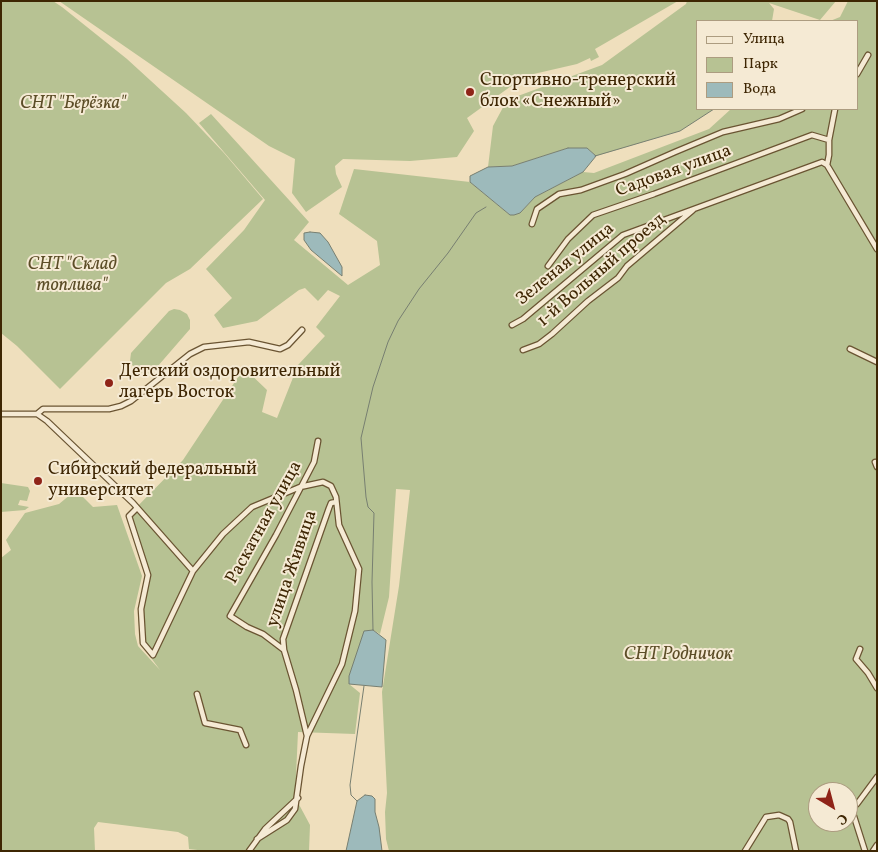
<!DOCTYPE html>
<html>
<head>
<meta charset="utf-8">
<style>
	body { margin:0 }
	#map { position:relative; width:878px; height:852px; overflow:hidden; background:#efdfbd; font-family:Vollkorn,serif }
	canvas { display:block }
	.frame { position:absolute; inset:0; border:2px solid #3e2603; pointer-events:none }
	.legend { position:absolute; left:696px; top:20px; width:162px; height:90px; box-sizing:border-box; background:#f5ead4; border:1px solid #ac9c80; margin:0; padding:6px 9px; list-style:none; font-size:15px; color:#3e2603 }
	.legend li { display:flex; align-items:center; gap:10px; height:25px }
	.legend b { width:25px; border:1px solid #ac9c80 }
	.north { position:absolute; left:808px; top:782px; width:50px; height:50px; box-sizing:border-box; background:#f5ead4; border:1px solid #ac9c80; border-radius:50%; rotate:143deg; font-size:14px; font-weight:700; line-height:20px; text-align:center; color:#3e2603 }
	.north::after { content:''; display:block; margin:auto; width:18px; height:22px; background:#8f2418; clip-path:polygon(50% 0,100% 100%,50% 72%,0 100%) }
</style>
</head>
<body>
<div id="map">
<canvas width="878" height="852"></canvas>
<div class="frame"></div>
<ul class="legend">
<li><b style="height:6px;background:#f5ead4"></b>Улица</li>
<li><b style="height:14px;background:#b7c293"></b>Парк</li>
<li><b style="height:14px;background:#9dbabb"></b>Вода</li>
</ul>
<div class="north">С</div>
</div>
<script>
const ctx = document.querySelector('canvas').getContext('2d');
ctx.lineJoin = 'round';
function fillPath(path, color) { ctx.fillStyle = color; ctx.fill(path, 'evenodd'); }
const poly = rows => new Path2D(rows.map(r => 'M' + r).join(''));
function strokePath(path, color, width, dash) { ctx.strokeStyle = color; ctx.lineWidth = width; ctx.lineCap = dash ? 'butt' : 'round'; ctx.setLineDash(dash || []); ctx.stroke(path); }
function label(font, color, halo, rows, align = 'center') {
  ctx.font = font + ' Vollkorn,serif'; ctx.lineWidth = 4; ctx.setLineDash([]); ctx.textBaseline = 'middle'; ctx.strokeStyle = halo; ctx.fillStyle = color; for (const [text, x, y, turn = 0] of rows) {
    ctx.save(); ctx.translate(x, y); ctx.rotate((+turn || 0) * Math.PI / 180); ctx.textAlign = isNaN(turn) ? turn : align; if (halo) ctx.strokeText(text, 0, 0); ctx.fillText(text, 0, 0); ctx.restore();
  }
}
fillPath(poly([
	[1,1,53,1,62,7,127,59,186,113,224,153,263,199,190,269,166,283,60,389,17,346,1,333],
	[59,1,678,1,595,49,599,57,591,61,590,58,577,64,525,76,467,118,474,131,457,157,410,161,343,159,335,166,336,174,342,187,306,212,292,193,295,159,269,146],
	[687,1,836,1,820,20,769,3,774,9,772,21,697,21,697,109,714,109,680,131,596,156,587,148,568,148,512,166,488,167,493,126,507,100,602,65,686,4],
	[848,1,877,1,877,851,389,851,386,839,385,812,387,793,382,692,399,586,410,490,396,489,389,597,380,634,373,630,349,676,349,684,360,693,355,734,298,732,295,797,310,825,309,851,206,851,189,849,188,837,178,832,98,822,94,828,95,851,1,851,1,558,11,550,6,540,25,513,59,504,76,490,93,507,117,505,142,576,134,611,135,634,138,646,160,670,140,643,138,611,145,576,127,517,183,460,244,368,267,390,262,412,277,418,298,365,325,336,316,327,340,296,328,290,318,301,305,288,299,290,257,321,223,328,214,315,232,298,206,269,244,230,265,200,199,123,211,114,309,222,294,240,348,285,380,265,377,241,339,214,354,169,470,182,510,215,520,213,535,197,583,172,594,173,709,129,731,109,857,109,857,21,830,21,840,17],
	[818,792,848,792,848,822,818,822],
	[174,309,180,310,187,314,190,320,190,329,151,374,138,372,134,368,130,361,131,353,169,311],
	[1,483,28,487,30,491,27,501,20,500,18,505,29,507,25,510,1,512]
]), '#b7c293');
const water = poly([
	[568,148,587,148,596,156,583,172,535,197,520,213,514,215,510,215,470,182,470,176,488,167,512,166,568,148],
	[310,232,320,233,328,242,342,267,342,276,311,250,304,240,304,233,310,232],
	[373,630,386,640,382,687,349,684,349,676,364,631,373,630],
	[365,795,372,796,375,799,375,812,379,827,382,851,346,851,357,801,365,795]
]);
fillPath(water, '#9dbabb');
strokePath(water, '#777f71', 1);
strokePath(poly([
	[595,156,680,131,714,109],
	[373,630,372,582,374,513,368,507,366,497,361,438,373,387,388,342,398,321,419,289,448,253,476,213,486,207],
	[357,801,351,795,350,785,364,686]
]), '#777f71', 1);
const street = poly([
	[857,74,868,55],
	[835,109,829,140,829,155,827,165,877,249],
	[532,224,537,209,559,194,581,190,625,174,675,152,723,132,779,119,802,109],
	[548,266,568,239,593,215,654,194,812,135,829,140],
	[512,325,523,319,623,235,822,162,827,165],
	[850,349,877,362],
	[523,350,539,344,552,334,588,301,618,278,627,266,693,210],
	[1,414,37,414,47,421,133,503,193,571],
	[37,414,43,409,109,409,121,406,131,401,190,354,204,347,249,342,280,349,288,345,302,330],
	[875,462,877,467],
	[137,508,129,516,148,575,141,609,143,643,153,655,193,571,223,534,252,507,300,487,323,482,331,486,336,497,339,525,359,569,355,611,342,664,307,736],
	[860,649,856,659,868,673,877,688],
	[284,650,283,639,329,508,331,503,336,502],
	[197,694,205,723,240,730,246,745],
	[257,839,287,820,295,809,301,766,307,736,296,690,284,650,263,634,247,627,230,616,276,535,314,462,318,441],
	[249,851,265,829,298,798],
	[745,851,766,817,779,815,788,819,790,822,796,851],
	[865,851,851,807,857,804,877,777],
	[873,851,877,845]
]);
strokePath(street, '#6a5432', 7);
strokePath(street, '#f5ead4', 4.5);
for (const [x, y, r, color] of [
	[470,92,5,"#8f2418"],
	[109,383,5,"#8f2418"],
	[38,481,5,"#8f2418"]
]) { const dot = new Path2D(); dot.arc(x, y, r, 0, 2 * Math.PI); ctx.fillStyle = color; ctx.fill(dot); strokePath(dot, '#f5ead4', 2); }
label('18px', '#3e2603', '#f5ead4', [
	["Спортивно-тренерский",480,82],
	["блок «Снежный»",480,103],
	["Детский оздоровительный",119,373],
	["лагерь Восток",119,394],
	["Сибирский федеральный",48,471],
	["университет",48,492]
], 'left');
label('italic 18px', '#5c4d27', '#f5ead4', [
	["СНТ \"Берёзка\"",73,105],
	["СНТ \"Склад",72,266],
	["топлива\"",72,287],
	["СНТ Родничок",678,656]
]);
label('18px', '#3e2603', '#f5ead4', [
	["Садовая улица",674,172,-20],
	["Зеленая улица",566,265,-39],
	["1-й Вольный проезд",602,271,-41],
	["Раскатная улица",265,523,-61],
	["улица Живица",293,569,-71]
]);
</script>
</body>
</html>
